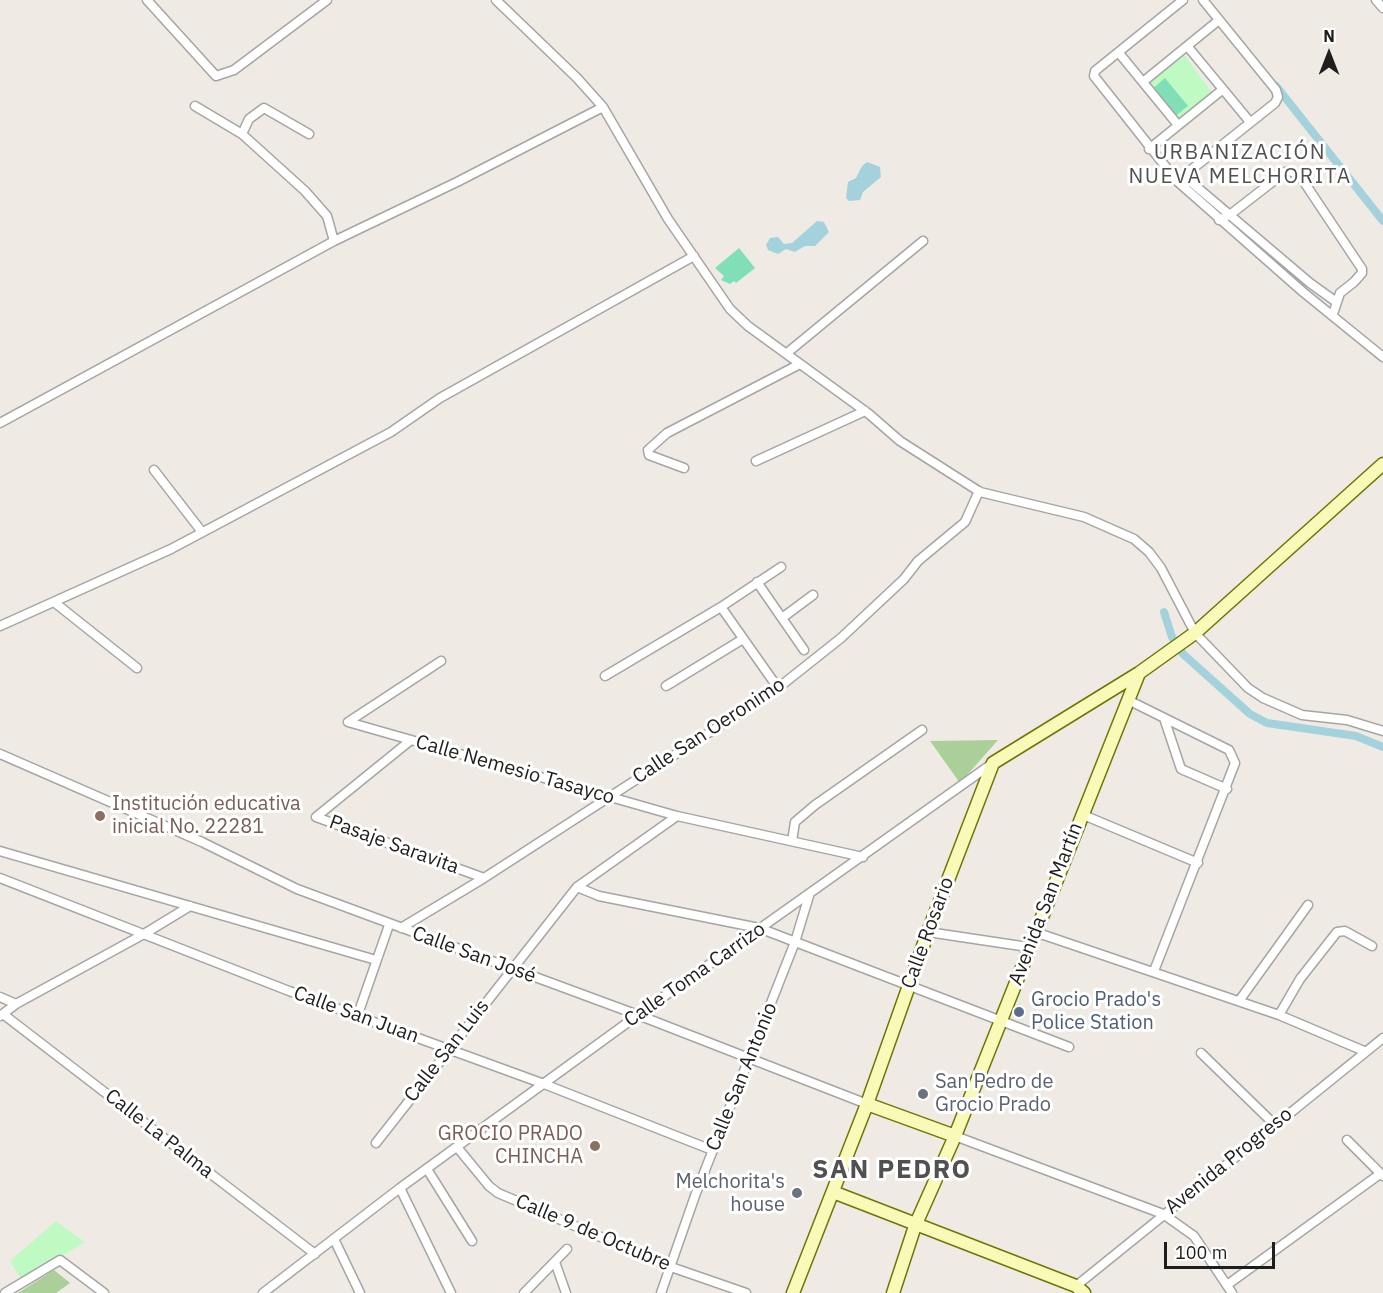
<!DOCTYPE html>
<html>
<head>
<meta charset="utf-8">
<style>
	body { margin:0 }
	#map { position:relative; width:1383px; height:1293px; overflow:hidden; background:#efebe4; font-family:"IBM Plex Sans",sans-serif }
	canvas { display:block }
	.north { position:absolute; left:1299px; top:24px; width:60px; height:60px; -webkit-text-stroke:4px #fff; paint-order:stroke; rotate:0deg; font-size:16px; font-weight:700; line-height:24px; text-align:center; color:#1e1e1e }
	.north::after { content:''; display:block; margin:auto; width:21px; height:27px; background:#1e1e1e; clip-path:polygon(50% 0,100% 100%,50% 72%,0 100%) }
	.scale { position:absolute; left:1164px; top:1242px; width:111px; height:27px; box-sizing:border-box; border:3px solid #1e1e1e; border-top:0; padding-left:8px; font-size:18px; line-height:21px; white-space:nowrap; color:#1e1e1e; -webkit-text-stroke:4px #fff; paint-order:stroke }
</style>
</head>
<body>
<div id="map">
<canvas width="1383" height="1293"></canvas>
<div class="north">N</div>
<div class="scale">100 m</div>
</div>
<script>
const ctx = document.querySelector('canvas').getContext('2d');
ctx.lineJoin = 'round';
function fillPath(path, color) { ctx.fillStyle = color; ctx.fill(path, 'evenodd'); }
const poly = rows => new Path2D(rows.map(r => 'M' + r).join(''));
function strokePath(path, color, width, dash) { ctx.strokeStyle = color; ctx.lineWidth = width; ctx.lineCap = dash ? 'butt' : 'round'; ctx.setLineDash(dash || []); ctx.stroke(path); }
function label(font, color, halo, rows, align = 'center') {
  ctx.font = font + ' "IBM Plex Sans",sans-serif'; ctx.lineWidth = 6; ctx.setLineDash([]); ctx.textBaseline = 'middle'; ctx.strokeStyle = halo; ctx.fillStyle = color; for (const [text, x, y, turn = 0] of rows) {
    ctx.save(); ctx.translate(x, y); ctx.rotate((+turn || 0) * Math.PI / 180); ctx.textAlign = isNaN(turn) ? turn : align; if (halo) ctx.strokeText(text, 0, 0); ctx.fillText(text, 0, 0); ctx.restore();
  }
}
fillPath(poly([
	[998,740,960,783,930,741],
	[54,1270,70,1283,56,1293,18,1293]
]), '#aacf98');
fillPath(poly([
	[1180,56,1185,56,1214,95,1176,125,1145,86],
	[56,1221,85,1242,22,1281,10,1261]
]), '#c0fac3');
fillPath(poly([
	[1165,78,1188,106,1173,118,1151,90],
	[739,248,755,268,736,283,734,281,730,284,721,280,724,276,715,268]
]), '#81dfb8');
fillPath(poly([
	[867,162,880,167,881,177,863,192,860,200,849,201,846,198,848,182,856,178,862,166],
	[817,221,824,222,829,232,815,246,805,246,795,252,786,249,778,254,768,250,766,245,770,238,778,237,784,244,792,243]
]), '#a3d2dd');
strokePath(poly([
	[1276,86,1383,221],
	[1164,612,1172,637,1183,654,1250,714,1267,723,1356,736,1383,747]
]), '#a3d2dd', 8);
const street = poly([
	[147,0,216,76,234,70,327,0],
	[496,0,577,78,603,107,668,219,730,309,748,326,869,414,900,441,980,492,1084,517,1134,539,1149,552,1161,568,1195,633,1248,688,1263,698,1302,715,1347,720,1383,731],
	[1183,0,1095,71,1094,76,1177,181,1303,292,1383,357],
	[1376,0,1383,8],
	[1188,47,1250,122],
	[1119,53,1178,125],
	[1144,81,1219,20],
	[195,106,242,134],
	[309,134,264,108,249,119,242,134,305,191,327,216,334,241],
	[1149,149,1222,90],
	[1185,177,1310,283,1335,301],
	[1177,181,1275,103,1278,97,1276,90,1203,0],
	[1219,220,1231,214,1285,172,1290,171,1300,176,1362,269,1362,273,1354,282,1340,293,1333,314],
	[787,353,923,241],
	[0,423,334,241,457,182,603,107],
	[756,461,865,411],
	[684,468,649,455,648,450,667,433,798,365],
	[154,470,202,532],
	[757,582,804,650],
	[54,602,137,668],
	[721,607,778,688],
	[782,618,813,595],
	[0,626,171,549,391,432,440,398,694,256],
	[441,661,348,722,677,816,863,857],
	[605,676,721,607,781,567],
	[666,686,743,639],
	[1128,700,1229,750,1235,763,1154,971],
	[1164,718,1181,769,1227,789],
	[411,740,316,817,484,878],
	[0,754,202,842,297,889,638,1015,867,1104],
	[1081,814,1198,863],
	[792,841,795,822,815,805,922,730],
	[0,851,376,960],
	[0,878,289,991,544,1084,712,1150],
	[577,887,599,896,759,928,1069,1047],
	[401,928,484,878,778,688,841,638,904,579,918,561,965,522,979,491],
	[928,932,1028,947],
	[1035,932,1279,1015,1364,1051],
	[0,997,16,1004],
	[1239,1001,1308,905],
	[3,1014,315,1254],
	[1279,1015,1300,979,1337,932,1345,931,1372,946],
	[0,1016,16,1004,144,934,190,906],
	[357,1017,389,925],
	[1201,1053,1274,1124],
	[955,1136,1163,1214,1194,1236,1232,1293],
	[1347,1140,1383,1176],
	[376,1143,577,887,677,816],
	[457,1147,489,1186,498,1193,671,1267,746,1293],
	[427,1169,472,1241],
	[400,1188,451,1293],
	[334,1239,360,1293],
	[555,1262,566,1293],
	[1227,1285,1380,1174],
	[1076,1286,1383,1038],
	[5,1293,60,1260,104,1293],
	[263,1293,400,1188,638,1015,993,763],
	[524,1293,567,1249],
	[661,1293,696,1193,795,942,809,896]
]);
const secondary = poly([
	[867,1104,955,1136],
	[833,1192,1076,1286,1084,1293],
	[793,1293,867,1104,928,932,993,763,1139,673,1195,633,1383,464],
	[893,1293,915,1226,955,1136,1139,673]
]);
strokePath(street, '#a5a5a5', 11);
strokePath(secondary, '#6d7604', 15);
strokePath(street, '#fff', 8);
strokePath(secondary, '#f9fab7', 12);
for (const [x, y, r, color] of [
	[100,816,6,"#8d6e63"],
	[1019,1012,6,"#5c6f8a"],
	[923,1094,6,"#6b7280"],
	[595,1146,6,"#8d6e63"],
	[797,1193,6,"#6b7280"]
]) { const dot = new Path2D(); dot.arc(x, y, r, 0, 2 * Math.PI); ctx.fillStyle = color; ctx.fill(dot); strokePath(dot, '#fff', 2); }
label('20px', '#1e1e1e', '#fff', [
	["Calle San Oeronimo",709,731,-33],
	["Calle Nemesio Tasayco",515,770,16],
	["Pasaje Saravita",394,845,20],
	["Avenida San Martín",1046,904,-69],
	["Calle Rosario",928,933,-70],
	["Calle San José",474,955,20],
	["Calle Toma Carrizo",695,975,-35],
	["Calle San Juan",356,1015,20],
	["Calle San Luis",447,1051,-52],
	["Calle San Antonio",742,1077,-68],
	["Calle La Palma",159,1134,38],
	["Avenida Progreso",1229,1161,-39],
	["Calle 9 de Octubre",593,1233,23]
]);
label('20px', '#785e54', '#fff', [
	["Institución educativa",112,804],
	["inicial No. 22281",112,827],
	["GROCIO PRADO",583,1134,"right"],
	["CHINCHA",583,1157,"right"]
], 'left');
label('20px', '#4e5e75', '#fff', [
	["Grocio Prado's",1031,1000],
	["Police Station",1031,1023]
], 'left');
label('20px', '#5b616d', '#fff', [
	["San Pedro de",935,1082],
	["Grocio Prado",935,1105],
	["Melchorita's",785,1182,"right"],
	["house",785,1205,"right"]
], 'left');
ctx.letterSpacing = '1.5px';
label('21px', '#515151', '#fff', [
	["URBANIZACIÓN",1240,153],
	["NUEVA MELCHORITA",1240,177]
]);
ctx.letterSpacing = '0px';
ctx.letterSpacing = '1.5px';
label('bold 26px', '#515151', '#fff', [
	["SAN PEDRO",892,1170]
]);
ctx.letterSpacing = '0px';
</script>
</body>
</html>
